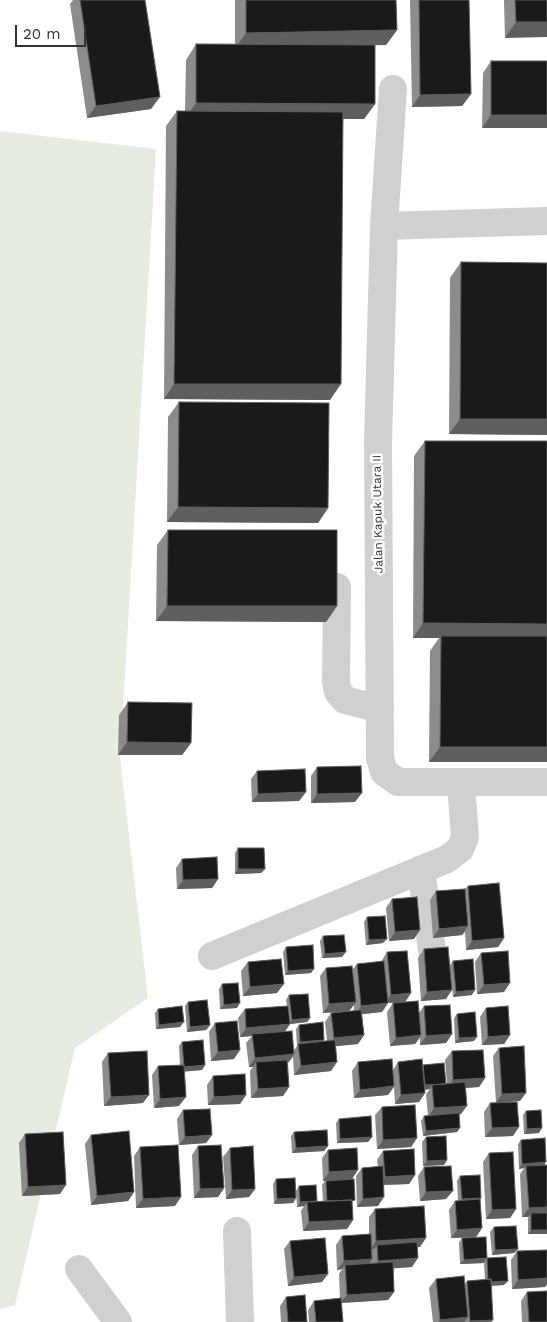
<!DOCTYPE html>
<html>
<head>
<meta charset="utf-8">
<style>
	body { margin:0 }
	#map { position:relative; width:547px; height:1322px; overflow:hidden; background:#fff; font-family:"Work Sans",sans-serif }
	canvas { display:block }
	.scale { position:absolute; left:15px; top:25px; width:71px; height:22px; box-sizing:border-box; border:2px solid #333; border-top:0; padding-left:6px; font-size:15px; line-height:18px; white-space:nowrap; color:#333; -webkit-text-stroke:4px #fff; paint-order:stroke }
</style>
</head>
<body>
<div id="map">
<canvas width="547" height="1322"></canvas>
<div class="scale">20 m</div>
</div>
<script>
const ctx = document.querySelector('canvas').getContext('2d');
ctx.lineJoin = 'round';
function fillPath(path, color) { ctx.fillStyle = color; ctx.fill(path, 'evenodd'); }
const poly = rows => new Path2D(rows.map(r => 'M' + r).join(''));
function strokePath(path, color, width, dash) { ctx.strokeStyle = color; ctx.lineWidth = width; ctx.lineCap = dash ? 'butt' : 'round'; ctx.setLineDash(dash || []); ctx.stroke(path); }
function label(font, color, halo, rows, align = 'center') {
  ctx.font = font + ' "Work Sans",sans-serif'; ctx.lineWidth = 5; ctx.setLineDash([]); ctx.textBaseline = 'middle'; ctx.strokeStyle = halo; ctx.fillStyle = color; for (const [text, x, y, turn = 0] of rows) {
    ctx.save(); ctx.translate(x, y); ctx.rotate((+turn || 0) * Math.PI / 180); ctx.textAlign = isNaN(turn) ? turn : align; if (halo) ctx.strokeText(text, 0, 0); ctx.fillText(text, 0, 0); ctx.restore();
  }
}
fillPath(poly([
	[0,131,156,149,120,759,148,998,75,1048,15,1305,0,1309]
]), '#e6ecdf');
strokePath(poly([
	[393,89,384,226,378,443,380,758,384,772,398,782,547,782],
	[384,226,547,221],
	[337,587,336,682,338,692,345,700,380,709],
	[421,869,432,950],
	[212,956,447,859,460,849,465,837,462,798,463,790,467,784],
	[237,1231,240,1322],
	[79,1269,118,1322]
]), '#d0d0d0', 28);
fillPath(poly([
	[73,0,145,0,151,109,87,118,70,4],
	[235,0,396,0,397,30,386,45,374,45,375,104,364,119,343,119,330,400,164,399,166,126,177,111,185,111,186,60,196,44,235,45],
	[410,0,469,0,471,94,462,106,412,107],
	[504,0,547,0,505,38],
	[491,61,547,61,482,128,483,73],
	[461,262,547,435,449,434,450,278],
	[179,402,328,508,318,523,167,522,168,417],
	[425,441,547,441,547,762,429,762,430,651,439,638,413,638,414,456],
	[168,530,337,606,326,622,156,621,157,545],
	[128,702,191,743,182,755,118,755,119,715],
	[317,767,355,802,311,803,311,776],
	[257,771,306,792,299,801,252,802,251,779],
	[238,848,265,869,261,873,235,874,235,853],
	[182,859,218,879,212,888,177,889,176,868],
	[468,886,504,938,498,947,466,950,465,932,462,935,433,938,430,900,436,891,465,889],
	[392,899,414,939,389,941,386,908],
	[367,917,383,943,366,945,364,922],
	[323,936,342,957,322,958,320,941],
	[286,947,311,973,285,975,283,952],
	[424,949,450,965,453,961,472,995,453,997,451,976,446,999,421,1001,418,958],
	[387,952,411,993,405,1002,388,1003,382,1012,362,1014,364,1035,358,1044,335,1046,331,1071,294,1075,293,1057,288,1063,289,1087,283,1096,251,1098,250,1071,253,1067,249,1067,246,1043,252,1036,240,1037,238,1018,245,1009,287,1006,286,1000,289,995,310,1018,307,1022,290,1024,285,1031,294,1050,297,1046,296,1029,299,1025,323,1041,327,1041,325,1022,331,1013,354,1011,354,1005,349,1011,323,1013,320,976,326,968,353,969,357,964,381,962],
	[481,953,504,992,477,994,475,962],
	[248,962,277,993,243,996,241,971],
	[222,984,237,1008,220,1009,219,989],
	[188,1002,210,1025,206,1030,187,1032,185,1006],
	[393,1003,419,1013,424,1006,452,1034,446,1043,420,1045,420,1038,415,1044,390,1046,387,1012],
	[486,1008,510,1035,504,1044,482,1045,480,1017],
	[158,1009,180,1027,156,1029,155,1013],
	[457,1014,474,1041,455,1043,454,1018],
	[215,1023,234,1059,211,1061,209,1032],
	[182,1042,205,1065,202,1070,184,1071,179,1106,154,1108,152,1075,158,1066,180,1065,179,1046],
	[499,1048,520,1101,505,1102,513,1136,485,1137,484,1112,490,1103,496,1103,493,1056],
	[452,1051,485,1078,479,1087,465,1088,461,1114,459,1115,457,1132,423,1136,421,1121,424,1116,428,1116,426,1094,430,1089,425,1090,425,1093,419,1102,395,1104,394,1087,388,1095,354,1098,352,1071,358,1062,393,1070,398,1062,423,1065,445,1084,447,1084,445,1060],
	[108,1053,143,1103,104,1106,102,1062],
	[213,1076,246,1095,240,1104,208,1105,207,1085],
	[382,1107,417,1138,411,1147,377,1149,375,1115],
	[183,1110,212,1135,206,1143,179,1145,177,1119],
	[526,1111,539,1133,524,1134,523,1115],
	[339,1119,372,1137,368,1142,337,1143,336,1123],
	[294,1132,328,1146,324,1151,292,1153,291,1136],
	[25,1134,60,1194,22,1196,19,1143],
	[91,1135,134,1192,128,1201,91,1205,85,1144],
	[426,1137,447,1160,444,1165,423,1166,422,1142],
	[521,1140,545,1165,547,1165,547,1234,528,1234,528,1218,529,1217,522,1217,520,1174,524,1168,519,1169,518,1144],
	[198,1146,224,1188,218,1197,194,1198,192,1155],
	[140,1147,175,1206,136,1208,134,1156],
	[230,1148,255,1189,249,1197,226,1199,223,1157],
	[328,1150,353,1179,352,1204,353,1220,347,1229,303,1231,301,1211,304,1206,297,1207,296,1191,299,1186,317,1201,323,1201,322,1185,325,1181,323,1181,322,1158],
	[383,1151,415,1175,409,1184,384,1185,378,1206,357,1207,356,1176,362,1168,378,1167,377,1160],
	[489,1153,516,1209,510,1218,486,1219,483,1162],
	[424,1167,446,1199,420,1201,418,1176],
	[460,1176,480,1199,482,1228,476,1237,451,1238,449,1210,455,1201,458,1201,457,1181],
	[276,1179,296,1198,293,1203,274,1204,273,1184],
	[375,1209,420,1247,418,1247,412,1267,393,1268,394,1292,388,1300,341,1303,343,1322,309,1322,308,1310,314,1301,340,1299,339,1274,342,1269,337,1270,336,1245,342,1236,369,1234,369,1217],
	[494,1227,518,1249,514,1253,492,1255,490,1232],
	[462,1238,484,1263,460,1264,459,1243],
	[290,1241,322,1282,288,1286,284,1249],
	[517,1251,545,1287,512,1289,511,1260],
	[487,1258,504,1285,491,1286,491,1322,433,1322,429,1288,436,1279,465,1284,467,1281,485,1280,484,1263],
	[527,1292,547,1322,522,1322,521,1301],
	[286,1297,307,1322,281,1322,280,1306]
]), '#8c8c8c');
fillPath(poly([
	[516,22,547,22,547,37,505,38],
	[397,30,386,45,235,48,246,33],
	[471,94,462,106,412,107,420,95],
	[160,97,151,109,87,118,96,106],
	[196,103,375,104,364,119,185,118],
	[491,115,547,115,547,128,482,128],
	[174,384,341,384,330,400,164,399],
	[460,419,547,419,547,435,449,434],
	[178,507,328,508,318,523,167,522],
	[167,606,337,606,326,622,156,621],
	[423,623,547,624,547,639,441,636,439,638,413,638],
	[127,742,191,743,182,755,118,755],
	[440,747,547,747,547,762,429,762],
	[306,792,299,801,252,802,258,794],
	[362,793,355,802,311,803,317,794],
	[238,869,265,869,261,873,235,874],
	[218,879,212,888,177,889,183,880],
	[468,926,462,935,433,938,439,929],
	[420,930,414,939,389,941,395,932],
	[504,938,498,947,466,950,472,941],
	[387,939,383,943,366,945,369,940],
	[346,952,342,957,322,958,325,954],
	[314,969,311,973,285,975,288,971],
	[510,983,504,992,477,994,484,985],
	[284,984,277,993,243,996,250,987],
	[452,990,446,999,421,1001,427,992],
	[475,990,472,995,453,997,456,992],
	[411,993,405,1002,384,1003,391,995],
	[356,1002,349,1011,323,1013,329,1004],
	[240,1003,237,1008,220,1009,224,1005],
	[388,1003,382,1012,355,1015,361,1006],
	[310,1018,307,1022,290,1024,284,1033,252,1034,252,1036,240,1037,246,1028,288,1024,292,1020],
	[184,1022,180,1027,156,1029,159,1025],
	[210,1025,206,1030,187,1032,190,1027],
	[452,1034,446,1043,420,1045,426,1036],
	[364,1035,358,1044,328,1047,334,1038],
	[421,1035,415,1044,390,1046,396,1038],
	[510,1035,504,1044,482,1045,488,1037],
	[477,1037,474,1041,455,1043,459,1038],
	[324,1040,321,1044,299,1045,300,1042],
	[240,1050,234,1059,211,1061,218,1052],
	[294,1054,288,1063,256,1066,256,1062,253,1067,249,1067,255,1058],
	[337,1062,331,1071,294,1075,301,1066],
	[205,1065,202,1070,181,1072,184,1067],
	[485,1078,479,1087,447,1089,453,1080],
	[446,1084,432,1085,430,1089,422,1090,425,1085],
	[394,1086,388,1095,354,1098,360,1090],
	[289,1087,283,1096,251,1098,258,1089],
	[425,1093,419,1102,395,1104,401,1095],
	[526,1093,520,1101,496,1103,502,1094],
	[149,1095,143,1103,104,1106,111,1097],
	[246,1095,240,1104,208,1105,214,1097],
	[186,1097,179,1106,154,1108,160,1099],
	[467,1106,461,1114,428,1117,434,1108],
	[519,1127,513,1136,485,1137,492,1128],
	[460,1128,457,1132,423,1136,426,1131],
	[542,1128,539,1133,524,1134,527,1129],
	[212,1135,206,1143,179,1145,185,1137],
	[372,1137,368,1142,337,1143,340,1139],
	[417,1138,411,1147,377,1149,383,1140],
	[328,1146,324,1151,292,1153,296,1148],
	[447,1160,444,1165,423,1166,427,1161],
	[546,1162,543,1167,526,1166,524,1168,519,1169,522,1164],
	[358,1170,352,1179,323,1181,329,1172],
	[415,1175,409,1184,379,1185,385,1177],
	[66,1185,60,1194,22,1196,28,1187],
	[224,1188,218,1197,194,1198,200,1189],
	[255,1189,249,1197,226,1199,232,1190],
	[453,1191,446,1199,420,1201,426,1192],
	[134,1192,128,1201,91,1205,97,1196],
	[181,1197,175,1206,136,1208,143,1199],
	[384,1197,378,1206,357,1207,363,1199],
	[296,1198,293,1203,274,1204,277,1199],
	[481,1198,478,1202,458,1203,462,1199],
	[317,1201,307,1202,304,1206,297,1207,300,1202],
	[547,1207,547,1215,531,1213,529,1217,522,1217,529,1208],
	[516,1209,510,1218,486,1219,492,1210],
	[353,1220,347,1229,303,1231,309,1222],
	[482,1228,476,1237,451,1238,457,1230],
	[531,1230,547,1230,547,1234,528,1234],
	[426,1238,420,1247,377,1249,377,1245,374,1249,370,1250,376,1241],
	[518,1249,514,1253,492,1255,495,1250],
	[418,1258,412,1267,372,1270,378,1261],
	[487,1258,484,1263,460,1264,464,1260],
	[372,1259,366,1268,345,1265,342,1269,337,1270,344,1261],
	[328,1274,322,1282,288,1286,294,1277],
	[547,1278,547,1285,545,1287,512,1289,518,1280],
	[508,1281,504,1285,485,1286,488,1282],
	[394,1292,388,1300,340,1303,347,1295],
	[468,1317,464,1322,438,1322,440,1320],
	[493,1320,491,1322,469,1322,470,1321]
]), '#5f5f5f');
const building = poly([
	[80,0,145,0,160,97,96,106,80,0],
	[246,0,396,0,397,30,246,33,246,0],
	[419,0,469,0,471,94,420,95,419,0],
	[515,0,547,0,547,22,516,22,515,0],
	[196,44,375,45,375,104,196,103,196,44],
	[491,61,547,61,547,115,491,115,491,61],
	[177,111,343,112,341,384,174,384,177,111],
	[461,262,547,263,547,419,460,419,461,262],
	[179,402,329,403,328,508,178,507,179,402],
	[425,441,547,441,547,624,423,623,425,441],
	[168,530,337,530,337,606,167,606,168,530],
	[441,636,547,636,547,747,440,747,441,636],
	[128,702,192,703,191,743,127,742,128,702],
	[361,766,362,793,317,794,317,767,361,766],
	[305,769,306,792,258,794,257,771,305,769],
	[238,848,264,848,265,869,238,869,238,848],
	[217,857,218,879,183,880,182,859,217,857],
	[499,883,504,938,472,941,468,886,499,883],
	[465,889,468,926,439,929,436,891,465,889],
	[417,897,420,930,395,932,392,899,417,897],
	[385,916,387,939,369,940,367,917,385,916],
	[344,935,346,952,325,954,323,936,344,935],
	[313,945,314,969,288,971,286,947,313,945],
	[448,947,452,990,427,992,424,949,448,947],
	[407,951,411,993,391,995,387,952,407,951],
	[508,951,510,983,484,985,481,953,508,951],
	[281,959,284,984,250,987,248,962,281,959],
	[473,959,475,990,456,992,453,961,473,959],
	[384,961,388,1003,361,1006,357,964,384,961],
	[352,966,356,1002,329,1004,326,968,352,966],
	[238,983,240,1003,224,1005,222,984,238,983],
	[308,994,310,1018,292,1020,289,995,308,994],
	[207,1000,210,1025,190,1027,188,1002,207,1000],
	[418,1001,421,1035,396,1038,393,1003,418,1001],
	[450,1005,452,1034,426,1036,424,1006,450,1005],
	[182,1006,184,1022,159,1025,158,1009,182,1006],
	[288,1006,290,1024,246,1028,245,1009,288,1006],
	[508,1006,510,1035,488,1037,486,1008,508,1006],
	[361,1010,364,1035,334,1038,331,1013,361,1010],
	[475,1012,477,1037,459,1038,457,1014,475,1012],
	[237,1021,240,1050,218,1052,215,1023,237,1021],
	[323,1022,324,1040,300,1042,299,1025,323,1022],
	[292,1031,294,1054,255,1058,252,1034,292,1031],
	[203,1040,205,1065,184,1067,182,1042,203,1040],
	[335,1040,337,1062,301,1066,298,1044,335,1040],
	[524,1046,526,1093,502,1094,499,1048,524,1046],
	[483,1050,485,1078,453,1080,452,1051,483,1050],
	[147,1051,149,1095,111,1097,108,1053,147,1051],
	[392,1059,394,1086,360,1090,358,1062,392,1059],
	[422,1059,425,1093,401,1095,398,1062,422,1059],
	[287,1060,289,1087,258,1089,256,1062,287,1060],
	[444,1063,446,1084,425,1085,423,1065,444,1063],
	[184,1065,186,1097,160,1099,158,1066,184,1065],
	[245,1074,246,1095,214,1097,213,1076,245,1074],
	[465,1082,467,1106,434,1108,432,1085,465,1082],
	[517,1102,519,1127,492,1128,490,1103,517,1102],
	[415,1105,417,1138,383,1140,382,1107,415,1105],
	[210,1109,212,1135,185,1137,183,1110,210,1109],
	[541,1110,542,1128,527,1129,526,1111,541,1110],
	[459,1113,460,1128,426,1131,424,1116,459,1113],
	[371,1116,372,1137,340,1139,339,1119,371,1116],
	[327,1130,328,1146,296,1148,294,1132,327,1130],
	[129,1131,134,1192,97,1196,91,1135,129,1131],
	[63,1132,66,1185,28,1187,25,1134,63,1132],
	[446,1136,447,1160,427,1161,426,1137,446,1136],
	[545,1138,546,1162,522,1164,521,1140,545,1138],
	[178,1145,181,1197,143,1199,140,1147,178,1145],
	[221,1145,224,1188,200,1189,198,1146,221,1145],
	[253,1146,255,1189,232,1190,230,1148,253,1146],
	[357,1148,358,1170,329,1172,328,1150,357,1148],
	[414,1149,415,1175,385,1177,383,1151,414,1149],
	[513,1152,516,1209,492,1210,489,1153,513,1152],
	[547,1165,547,1207,529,1208,526,1166,547,1165],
	[383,1166,384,1197,363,1199,362,1168,383,1166],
	[451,1166,453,1191,426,1192,424,1167,451,1166],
	[480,1175,481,1198,462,1199,460,1176,480,1175],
	[295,1178,296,1198,277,1199,276,1179,295,1178],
	[354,1179,355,1200,352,1201,352,1200,327,1201,326,1181,354,1179],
	[316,1185,317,1201,300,1202,299,1186,316,1185],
	[480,1199,482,1228,457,1230,455,1201,480,1199],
	[352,1200,353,1220,309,1222,307,1202,352,1200],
	[424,1206,426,1238,376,1241,375,1209,424,1206],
	[531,1213,547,1213,547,1230,531,1230,531,1213],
	[516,1226,518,1249,495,1250,494,1227,516,1226],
	[371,1234,372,1259,344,1261,342,1236,371,1234],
	[486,1237,487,1258,464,1260,462,1238,486,1237],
	[325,1238,328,1274,294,1277,290,1241,325,1238],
	[417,1242,418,1258,378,1261,377,1245,417,1242],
	[547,1250,547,1278,518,1280,517,1251,547,1250],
	[506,1257,508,1281,491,1282,491,1279,488,1280,487,1258,506,1257],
	[393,1262,394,1292,347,1295,345,1265,393,1262],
	[464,1276,468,1317,440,1320,436,1279,464,1276],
	[491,1279,493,1320,470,1321,467,1281,491,1279],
	[547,1291,547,1322,529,1322,527,1292,547,1291],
	[305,1295,307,1322,288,1322,286,1297,305,1295],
	[341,1298,343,1322,316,1322,314,1301,341,1298]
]);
fillPath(building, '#1a1a1a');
strokePath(building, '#5f5f5f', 1);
label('12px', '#333', '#fff', [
	["Jalan Kapuk Utara II",378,514,-91]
]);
</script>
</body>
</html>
